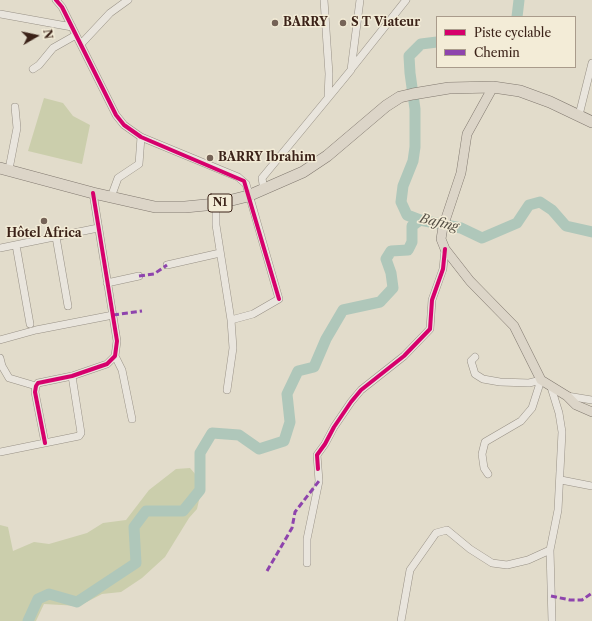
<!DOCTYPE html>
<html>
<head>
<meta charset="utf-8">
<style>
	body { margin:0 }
	#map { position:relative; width:592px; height:621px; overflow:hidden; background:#e2dccb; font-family:"Libre Caslon Text",serif }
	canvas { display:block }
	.legend { position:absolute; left:436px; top:16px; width:140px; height:52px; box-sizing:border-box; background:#f3ecd7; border:1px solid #a99b8b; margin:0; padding:5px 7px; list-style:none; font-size:12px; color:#3b2218 }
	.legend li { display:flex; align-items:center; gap:8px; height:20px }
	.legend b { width:20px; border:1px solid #a99b8b }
	.north { position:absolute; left:16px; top:16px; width:40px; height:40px; -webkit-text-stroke:3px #f3ecd7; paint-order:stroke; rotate:81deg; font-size:11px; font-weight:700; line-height:16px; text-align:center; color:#3b2218 }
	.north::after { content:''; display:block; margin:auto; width:14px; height:18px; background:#3b2218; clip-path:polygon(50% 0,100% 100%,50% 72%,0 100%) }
</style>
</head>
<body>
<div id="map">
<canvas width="592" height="621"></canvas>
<ul class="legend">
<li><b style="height:5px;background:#d6006c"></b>Piste cyclable</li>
<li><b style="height:5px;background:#8e44ad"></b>Chemin</li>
</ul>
<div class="north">N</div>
</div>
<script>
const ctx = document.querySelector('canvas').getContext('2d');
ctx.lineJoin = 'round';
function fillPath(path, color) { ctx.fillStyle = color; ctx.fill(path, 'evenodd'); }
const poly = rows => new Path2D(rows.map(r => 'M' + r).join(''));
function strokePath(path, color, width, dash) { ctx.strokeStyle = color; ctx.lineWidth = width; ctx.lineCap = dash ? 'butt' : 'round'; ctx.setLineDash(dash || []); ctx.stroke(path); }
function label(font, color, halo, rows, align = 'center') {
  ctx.font = font + ' "Libre Caslon Text",serif'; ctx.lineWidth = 3; ctx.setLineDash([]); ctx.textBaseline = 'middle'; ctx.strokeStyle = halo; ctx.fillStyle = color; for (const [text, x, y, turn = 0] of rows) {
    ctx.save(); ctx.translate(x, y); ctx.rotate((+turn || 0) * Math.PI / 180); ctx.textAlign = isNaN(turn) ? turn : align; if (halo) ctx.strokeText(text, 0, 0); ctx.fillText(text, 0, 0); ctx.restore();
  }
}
fillPath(poly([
	[44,98,63,103,73,116,90,125,82,164,28,151],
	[190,468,203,483,197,509,189,518,165,557,142,578,121,592,102,594,79,606,44,604,36,621,0,621,0,525,8,527,13,551,34,542,49,544,87,533,103,523,126,520,149,490,176,469]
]), '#cbceac');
strokePath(poly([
	[517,17,519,0],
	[437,42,421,44,409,56,410,73,415,109,415,147,413,161,403,186,401,202,407,215,420,220,461,228,482,238,517,223,529,205,540,202,552,210,566,226,592,232],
	[28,621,38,599,49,594,77,602,136,563,134,527,146,511,183,511,200,490,200,453,212,433,239,435,259,449,284,441,290,422,287,394,298,371,314,367,326,339,343,310,380,302,393,288,391,273,386,259,391,251,408,250,412,242,412,226,420,220]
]), '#afc7ba', 11);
const minor = poly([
	[56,0,62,7,116,115,124,125,141,137,238,177,246,184,279,299,253,314,231,320],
	[0,14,72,27],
	[81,44,110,13,128,0],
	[352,68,406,0],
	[33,69,39,65,53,48,76,35],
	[328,98,351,70,360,0],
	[579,115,592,63],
	[9,169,17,128,15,107],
	[264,190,262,178,328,98,329,74,324,0],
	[111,197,118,178,139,164,141,137],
	[216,204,216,225,231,320,233,348,227,390],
	[56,237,68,306],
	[16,245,30,324],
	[0,248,98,228],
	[167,265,220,253],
	[107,283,139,276],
	[0,340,36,330,113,315],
	[115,356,122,370,132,419],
	[475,357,471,361,475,374,483,379,500,382,529,383,541,380],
	[0,358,2,366,9,378,36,386],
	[551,387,559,413,562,432,558,510,550,550,552,621],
	[567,396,592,400],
	[45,443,35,392,36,386,38,383,72,376,107,364,115,356,117,341,93,193],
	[0,452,79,436,81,433,72,376],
	[488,474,484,468,482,454,485,442,521,421,532,408,541,380],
	[561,480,592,486],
	[307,563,307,539,319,481,317,455,325,444,334,427,351,402,361,390,404,356,430,329,432,300,443,269,445,249],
	[401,621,410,570,436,533,447,530,470,549,492,563,507,565,528,560,550,550]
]);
const major = poly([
	[493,87,467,134,461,173,443,227,441,239,445,249,470,281,514,326,541,380,567,396,576,405,592,412]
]);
const highway = poly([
	[0,168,93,193,155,207,185,207,216,204,248,196,303,172,327,156,386,106,400,97,413,94,449,88,493,87,520,91,550,102,592,122]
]);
strokePath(minor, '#989186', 8);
strokePath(major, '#80786f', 10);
strokePath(highway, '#80786f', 12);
strokePath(minor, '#e9e5dd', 7);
strokePath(major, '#dcd5c8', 9);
strokePath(highway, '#dcd5c8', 11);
strokePath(poly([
	[139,276,154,274,167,265],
	[113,315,142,311],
	[267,571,292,528,295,512,319,481],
	[551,596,570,600,582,600,592,593]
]), '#8e44ad', 3, [6, 3]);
strokePath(poly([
	[56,0,62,7,116,115,124,125,141,137,244,181,279,299],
	[45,443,35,392,36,386,38,383,72,376,107,364,115,356,117,341,93,193],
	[318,469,317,455,325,444,334,427,351,402,361,390,404,356,430,329,432,300,443,269,445,249]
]), '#d6006c', 4);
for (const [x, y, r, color] of [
	[275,23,4,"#756357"],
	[343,23,4,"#756357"],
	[210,158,4,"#756357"],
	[44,221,4,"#756357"]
]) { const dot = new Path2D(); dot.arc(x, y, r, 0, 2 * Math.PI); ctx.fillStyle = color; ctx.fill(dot); strokePath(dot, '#f3ecd7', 1.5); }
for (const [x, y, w] of [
	[220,203,24]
]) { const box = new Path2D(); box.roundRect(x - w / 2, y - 9, w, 18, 3); ctx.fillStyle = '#f3ecd7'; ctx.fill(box); strokePath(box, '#3b2218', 1); }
label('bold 11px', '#3b2218', null, [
	["N1",220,203]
]);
label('bold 12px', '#3b2218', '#f3ecd7', [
	["BARRY",283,23],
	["S T Viateur",351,23],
	["BARRY Ibrahim",218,158],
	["Hôtel Africa",44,234,"center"]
], 'left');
label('italic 13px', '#575146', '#f3ecd7', [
	["Bafing",439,223,13]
]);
</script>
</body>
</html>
